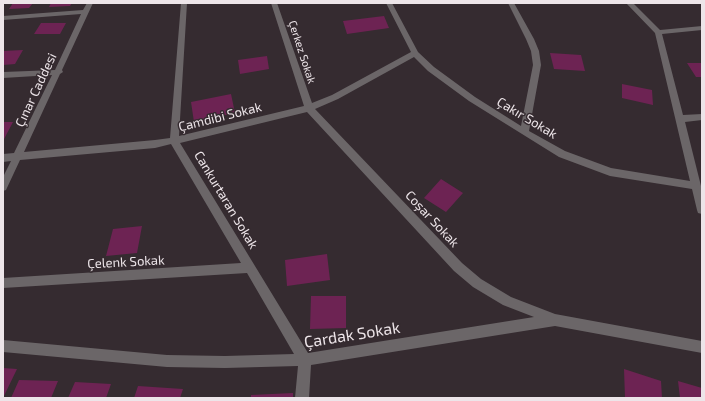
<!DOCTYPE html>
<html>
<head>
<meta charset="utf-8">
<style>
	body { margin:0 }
	#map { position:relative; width:705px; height:401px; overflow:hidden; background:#352b30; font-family:"Exo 2",sans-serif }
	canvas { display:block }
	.frame { position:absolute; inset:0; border:4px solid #ede5e9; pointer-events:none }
</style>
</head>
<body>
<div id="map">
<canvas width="705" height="401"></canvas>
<div class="frame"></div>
</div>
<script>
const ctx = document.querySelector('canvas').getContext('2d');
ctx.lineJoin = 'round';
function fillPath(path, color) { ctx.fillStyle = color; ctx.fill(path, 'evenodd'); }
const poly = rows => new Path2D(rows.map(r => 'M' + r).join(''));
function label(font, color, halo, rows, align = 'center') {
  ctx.font = font + ' "Exo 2",sans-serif'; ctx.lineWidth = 3; ctx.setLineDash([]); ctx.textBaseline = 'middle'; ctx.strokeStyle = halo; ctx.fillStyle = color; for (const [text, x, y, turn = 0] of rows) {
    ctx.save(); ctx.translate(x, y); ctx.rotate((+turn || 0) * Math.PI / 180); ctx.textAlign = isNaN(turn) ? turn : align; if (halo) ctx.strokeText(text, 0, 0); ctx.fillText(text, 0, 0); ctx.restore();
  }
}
fillPath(poly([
	[13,3,33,3,29,8,9,9],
	[51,3,72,3,70,6,49,7],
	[384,16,389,28,347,34,343,21],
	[41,23,66,23,60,34,34,34],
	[23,50,15,64,3,65,3,51],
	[550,53,581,55,585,71,554,69],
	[267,56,269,69,240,74,238,60],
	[687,63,702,63,702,77,696,77],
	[622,84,652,90,653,105,622,98],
	[231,94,235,113,194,122,191,102],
	[3,122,13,122,3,141],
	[441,179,463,193,446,212,424,198],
	[142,226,137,253,106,256,113,229],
	[327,254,330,280,287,286,285,260],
	[311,296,346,296,346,328,310,329],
	[3,368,17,369,3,398],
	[624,369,661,381,662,398,625,398],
	[19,380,58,381,51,398,11,398],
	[678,381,702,388,702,398,680,398],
	[75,382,111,384,106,398,68,398],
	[138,386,183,389,180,398,134,398],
	[293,393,293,398,251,398,251,395]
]), '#6d2353');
fillPath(poly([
	[87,3,93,3,62,70,63,72,60,74,24,152,155,140,170,138,181,3,187,3,179,136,304,106,271,3,277,3,312,103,332,95,411,52,386,3,392,3,418,52,434,67,475,97,521,126,533,65,531,51,526,39,508,3,514,3,534,39,539,51,541,65,529,131,565,151,611,168,690,181,655,33,626,3,633,3,660,30,702,26,702,30,662,34,683,115,702,114,702,120,685,122,702,190,702,214,698,213,697,210,692,189,610,176,559,157,469,101,428,71,414,57,338,99,315,109,462,263,481,279,511,297,555,314,702,341,702,353,555,326,311,365,309,398,295,398,298,366,225,368,167,367,3,352,3,340,167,355,225,356,294,354,247,273,3,288,3,278,241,263,171,144,155,148,20,160,6,190,3,191,3,177,11,161,3,162,3,154,14,153,52,75,3,78,3,72,55,70,81,14,3,20,3,16,83,10,87,3],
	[307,112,454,271,473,287,503,305,534,317,308,353,180,143,307,112]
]), '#6b6668');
label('11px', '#ede5e9', '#352b30', [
	["Çerkez Sokak",302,52,72]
]);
label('13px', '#ede5e9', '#352b30', [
	["Çınar Caddesi",36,90,-65],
	["Çamdibi Sokak",220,117,-14],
	["Çakır Sokak",527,118,31],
	["Cankurtaran Sokak",226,200,59],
	["Coşar Sokak",432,219,47],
	["Çelenk Sokak",126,262,-3]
]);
label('16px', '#ede5e9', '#352b30', [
	["Çardak Sokak",352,335,-9]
]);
</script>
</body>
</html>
